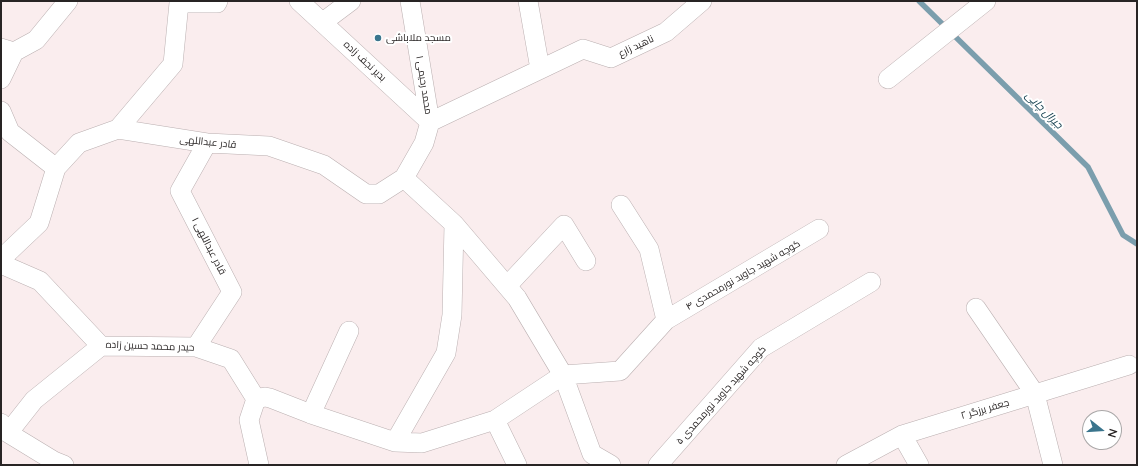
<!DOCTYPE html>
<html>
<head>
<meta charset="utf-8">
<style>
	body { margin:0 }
	#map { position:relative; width:1138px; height:466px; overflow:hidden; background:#faedee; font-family:Lato,sans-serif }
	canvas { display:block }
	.frame { position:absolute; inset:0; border:2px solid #282424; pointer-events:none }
	.north { position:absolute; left:1082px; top:410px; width:40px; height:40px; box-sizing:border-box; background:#fff; border:1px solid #a9a7a7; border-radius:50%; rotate:107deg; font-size:11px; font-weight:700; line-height:16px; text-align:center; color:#282424 }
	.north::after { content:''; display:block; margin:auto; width:14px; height:18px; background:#3a758d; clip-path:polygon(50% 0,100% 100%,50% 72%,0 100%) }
</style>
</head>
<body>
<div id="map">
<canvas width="1138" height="466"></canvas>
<div class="frame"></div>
<div class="north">N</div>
</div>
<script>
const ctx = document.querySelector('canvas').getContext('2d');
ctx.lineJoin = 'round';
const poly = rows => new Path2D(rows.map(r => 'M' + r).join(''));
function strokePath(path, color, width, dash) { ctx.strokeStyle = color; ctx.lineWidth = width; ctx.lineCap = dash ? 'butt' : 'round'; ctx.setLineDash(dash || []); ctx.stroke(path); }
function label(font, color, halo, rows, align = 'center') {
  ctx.font = font + ' Lato,Cairo,sans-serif'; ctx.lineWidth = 4; ctx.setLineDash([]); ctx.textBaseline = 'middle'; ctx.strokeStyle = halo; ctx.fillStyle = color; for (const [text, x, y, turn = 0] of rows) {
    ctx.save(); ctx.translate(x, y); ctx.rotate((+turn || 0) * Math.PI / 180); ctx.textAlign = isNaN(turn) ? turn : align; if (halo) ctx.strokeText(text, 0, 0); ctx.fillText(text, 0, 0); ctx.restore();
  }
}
strokePath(poly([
	[919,1,1088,167,1123,235,1137,244]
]), '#7b9ead', 5.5);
const street = poly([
	[299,1,430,122],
	[528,1,540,69],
	[323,22,351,1],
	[1,48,14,52,36,40,68,1],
	[1,79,14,52],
	[888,79,986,1],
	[1,111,10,132,56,168],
	[430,122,583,49,611,58,666,32,702,1],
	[118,129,173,64,179,3,217,3,218,1],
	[404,178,454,224,517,298,563,375,592,454,611,465],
	[1,259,39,223,56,168,79,143,118,129,207,143,269,146,324,165,366,194,379,194,404,178,424,143,430,122,410,1],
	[1,264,40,281,101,346,196,347,231,359,256,399],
	[507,286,564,225,586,261],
	[976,308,1035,394,1053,465],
	[666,320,819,229],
	[196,347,232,292,180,191,207,143],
	[311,414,349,331],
	[495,420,517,465],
	[1,423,8,433,54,461,64,465],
	[8,433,34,400,101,346],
	[902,435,919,465],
	[395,442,446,353,452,315,454,224],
	[259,465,249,420,256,399,265,397,270,398,311,414,395,442,422,443,495,420,563,375,620,371,666,320,649,249,621,205],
	[658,465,761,348,871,282],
	[846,465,902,435,1129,365]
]);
strokePath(street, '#baafb0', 20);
strokePath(street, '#fff', 19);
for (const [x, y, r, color] of [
	[378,38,4,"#3a758d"]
]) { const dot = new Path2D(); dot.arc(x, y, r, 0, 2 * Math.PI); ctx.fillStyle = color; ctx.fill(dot); strokePath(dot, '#fff', 1.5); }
label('10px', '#282424', '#fff', [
	["مسجد ملاباشی",386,38]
], 'left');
label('10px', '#282424', '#fff', [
	["ناهید زارع",636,46,-25],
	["بدیر نجف زاده",365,61,43],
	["محمد رحیمی ۱",424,85,81],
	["قادر عبداللهی",208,142,6],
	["قادر عبداللهی ۱",209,246,63],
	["کوچه شهید جاوید نورمحمدی ۴",743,275,-30],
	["حیدر محمد حسین زاده",150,346,2],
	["کوچه شهید جاوید نورمحمدی ۵",721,395,-48],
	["جعفر برزگر ۲",985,409,-16]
]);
label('italic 11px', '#093747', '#fff', [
	["جیرال چایی",1044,110,45]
]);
</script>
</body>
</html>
